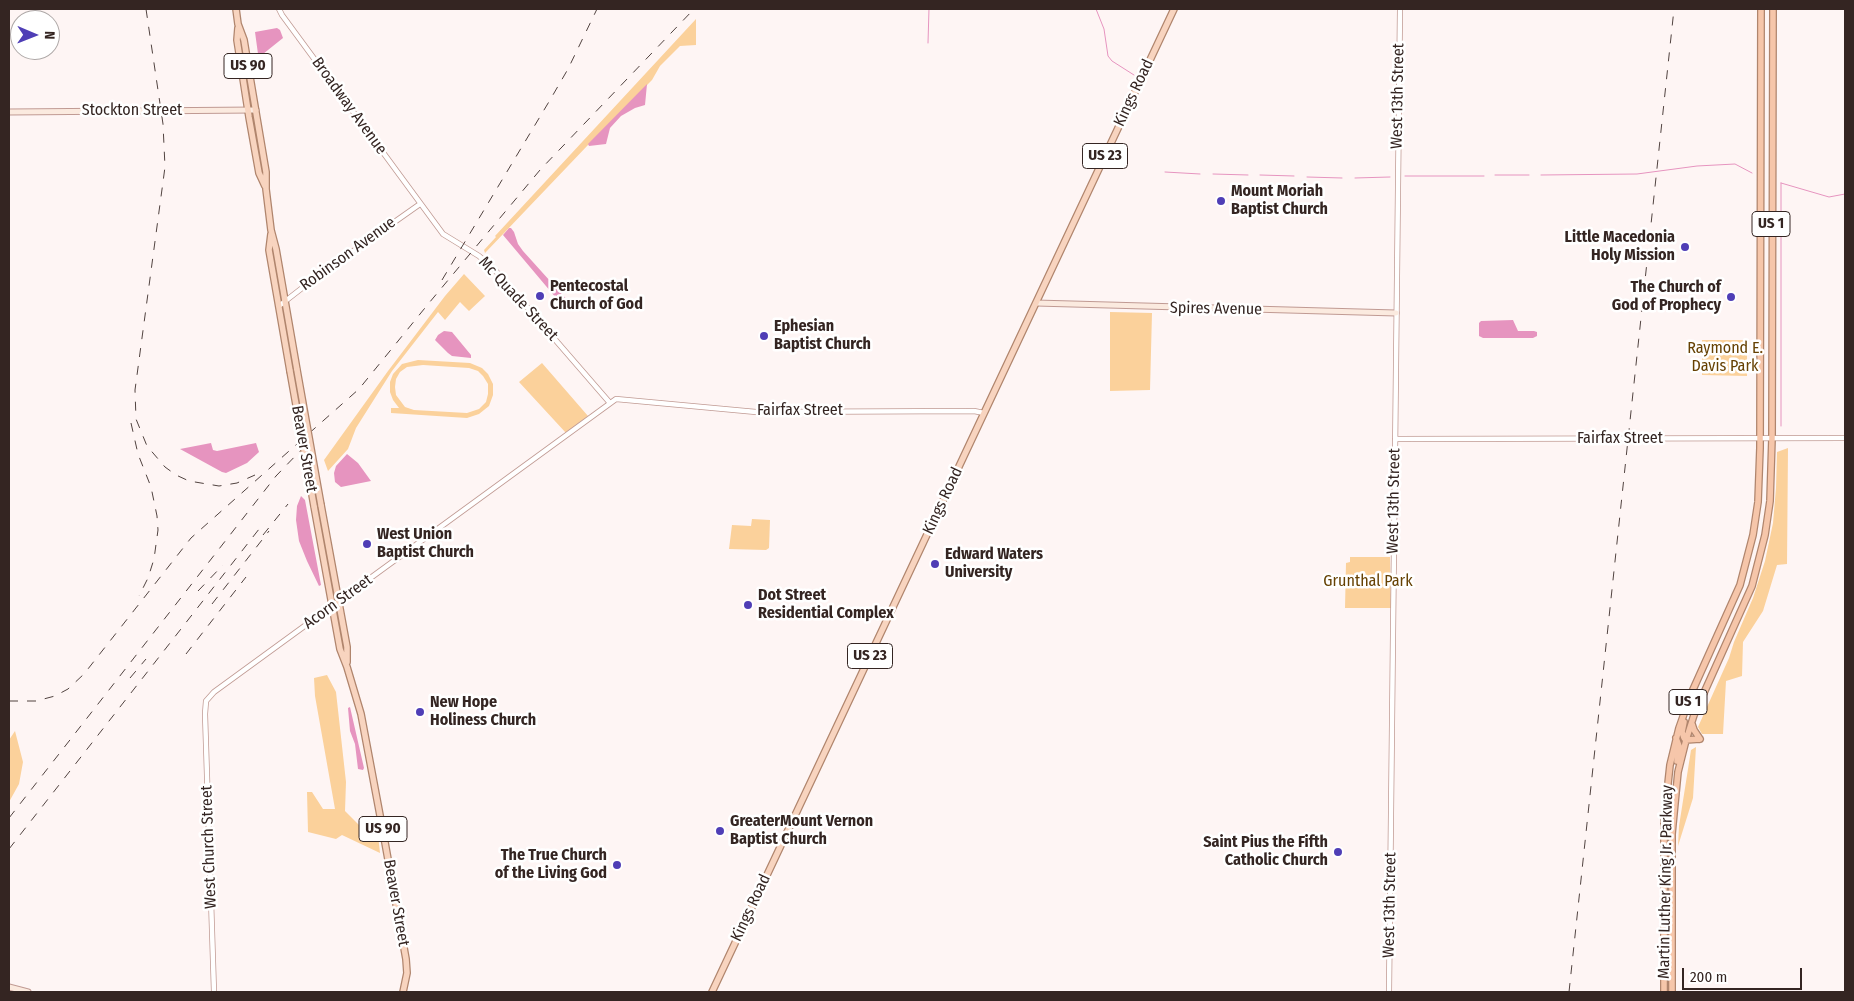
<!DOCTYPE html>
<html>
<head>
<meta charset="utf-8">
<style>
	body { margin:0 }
	#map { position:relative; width:1854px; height:1001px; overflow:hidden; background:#fef5f4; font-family:"Fira Sans Condensed",sans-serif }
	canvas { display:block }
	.frame { position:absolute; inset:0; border:10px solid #342522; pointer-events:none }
	.north { position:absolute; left:10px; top:10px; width:50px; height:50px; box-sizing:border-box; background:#fff; border:1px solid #aea8a7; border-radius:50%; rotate:91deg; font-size:14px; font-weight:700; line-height:20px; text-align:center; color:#342522 }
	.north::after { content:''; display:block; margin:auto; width:18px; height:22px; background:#4f3eb6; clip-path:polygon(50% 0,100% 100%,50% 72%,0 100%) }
	.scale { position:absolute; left:1682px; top:968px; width:120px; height:22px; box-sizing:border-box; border:2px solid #342522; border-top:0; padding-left:6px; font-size:15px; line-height:18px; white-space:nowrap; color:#342522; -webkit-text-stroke:4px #fff; paint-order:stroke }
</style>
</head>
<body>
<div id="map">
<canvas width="1854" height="1001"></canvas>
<div class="frame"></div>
<div class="north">N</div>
<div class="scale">200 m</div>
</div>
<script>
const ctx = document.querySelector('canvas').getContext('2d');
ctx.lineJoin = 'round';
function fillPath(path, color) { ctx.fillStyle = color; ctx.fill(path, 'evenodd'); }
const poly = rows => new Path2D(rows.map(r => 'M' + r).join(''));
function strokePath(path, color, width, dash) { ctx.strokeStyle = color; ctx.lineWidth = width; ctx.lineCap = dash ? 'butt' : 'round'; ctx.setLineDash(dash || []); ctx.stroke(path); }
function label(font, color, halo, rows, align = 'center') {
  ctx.font = font + ' "Fira Sans Condensed",sans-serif'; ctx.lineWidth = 5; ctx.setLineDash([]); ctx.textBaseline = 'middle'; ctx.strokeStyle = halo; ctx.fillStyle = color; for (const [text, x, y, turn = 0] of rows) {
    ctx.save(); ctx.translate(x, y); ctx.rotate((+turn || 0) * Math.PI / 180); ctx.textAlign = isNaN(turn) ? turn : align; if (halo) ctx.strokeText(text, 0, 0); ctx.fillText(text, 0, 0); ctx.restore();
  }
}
fillPath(poly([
	[696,19,696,45,680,46,660,66,652,80,588,145,485,253,484,250,496,237,495,236],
	[464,274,485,296,469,311,460,302,445,320,438,312,392,371,356,428,348,449,328,471,324,460,388,371,445,296],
	[1110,312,1152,313,1150,390,1110,391],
	[1702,340,1747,340,1747,376,1702,375],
	[418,360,470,363,482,368,488,374,493,384,493,395,489,406,479,414,467,418,391,413,391,408,399,408,393,400,390,392,390,382,393,374,402,364],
	[423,365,469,368,478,371,483,376,488,384,488,394,486,402,479,409,467,413,414,410,405,407,396,395,395,387,396,379,400,372,407,367],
	[542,363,588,416,566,433,519,382],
	[1788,448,1787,564,1777,565,1763,611,1743,642,1742,676,1726,681,1723,734,1702,734,1698,727,1729,658,1734,642,1753,598,1765,561,1773,523,1776,488,1777,452],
	[752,519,770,520,769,548,766,550,729,549,732,525,751,526],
	[1350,557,1390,557,1391,608,1345,608,1346,563,1350,562],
	[327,675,336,692,346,782,345,811,368,834,378,835,380,853,342,835,336,839,308,832,307,792,312,792,323,809,335,809,315,696,314,678],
	[15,731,23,762,19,784,9,802,9,740],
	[1696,747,1693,798,1678,846,1679,826,1691,750]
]), '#fbd19b');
fillPath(poly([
	[277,28,280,30,283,38,263,54,258,54,255,32],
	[647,84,645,105,635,108,621,116,610,128,606,144,589,146,588,144],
	[509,228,511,228,514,232,518,244,523,251,569,302,573,310,567,311,503,235],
	[1513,320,1518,331,1534,331,1537,332,1537,336,1533,338,1483,338,1479,336,1479,323,1481,321],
	[444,331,452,332,471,355,471,358,452,356,448,353,435,340,438,335],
	[211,443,213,450,217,451,256,443,259,452,247,463,226,473,222,472,180,449],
	[347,454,358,463,371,481,341,487,335,482,334,473,336,466],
	[301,496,305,500,321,585,319,586,307,561,299,541,296,520,297,506],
	[350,707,364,768,363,770,358,769,355,744,350,731,348,708]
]), '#e694bf');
strokePath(poly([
	[1096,9,1104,29,1108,56,1112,61,1134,75],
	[928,43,929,9],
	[1165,172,1200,174],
	[1213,174,1248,175],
	[1260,175,1294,176],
	[1495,175,1529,175],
	[1541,175,1637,174,1697,166,1735,164,1752,173],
	[1405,176,1484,176],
	[1307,177,1342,178],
	[1355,178,1390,177],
	[1781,183,1781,426],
	[1781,183,1829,197,1845,194]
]), '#e694bf', 1);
const tertiary = poly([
	[279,9,282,15,443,234,479,256,494,269,610,403],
	[279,306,315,278,420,204],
	[1395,439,1845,438],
	[214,992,205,714,206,701,214,692,616,399,756,412,974,411,984,413],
	[1389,992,1400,9]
]);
const secondary = poly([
	[9,112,256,110],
	[1036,303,1396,313],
	[9,987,28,992]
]);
const primary = poly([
	[236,9,238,24,244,40,250,77,266,172,266,189,271,230,276,249,297,370],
	[238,28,237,40,249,117,259,173,265,186],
	[271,234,269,250,290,371],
	[321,505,347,647,347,662],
	[314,506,340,649,347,667,361,714,382,826,406,959,407,973,403,992],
	[712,992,1174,9]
]);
const trunk = poly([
	[1684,722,1682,732,1684,738,1686,740,1700,739],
	[1692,724,1694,730,1700,739],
	[1676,738,1679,746,1677,761],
	[1664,992,1664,820,1670,765,1679,728,1691,694,1740,585,1753,535,1758,502,1760,448,1761,9],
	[1672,992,1672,834,1678,772,1686,740,1694,715,1752,586,1765,535,1770,501,1772,438,1773,9]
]);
strokePath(tertiary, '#c09a93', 6);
strokePath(secondary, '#c09a93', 7);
strokePath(primary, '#b0856d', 8);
strokePath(trunk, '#b0856d', 8);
strokePath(tertiary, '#fff', 4.5);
strokePath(secondary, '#fbeadf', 5);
strokePath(primary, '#f8d4bf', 5.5);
strokePath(trunk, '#f6c6aa', 5.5);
strokePath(poly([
	[146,9,163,124,165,167,135,390,136,419,147,446,165,467,176,475,189,481,219,486,237,483,255,475],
	[442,280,550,100,568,69,597,9],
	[131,423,138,454,151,487,157,516,158,530,154,559,148,578,139,596],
	[263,535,288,504],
	[198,591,223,565],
	[212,604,269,531],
	[186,654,246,577],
	[130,678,146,659],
	[9,701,36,701,55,696,68,689,84,674,191,538,359,389,429,303,540,170,694,9],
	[9,818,276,476,303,448],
	[9,849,263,524],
	[1569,992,1674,9]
]), '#50423f', 1, [9, 9]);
const primaryBridge = poly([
	[297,370,321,505],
	[290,371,314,506]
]);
strokePath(primaryBridge, '#b0856d', 8, []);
strokePath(primaryBridge, '#f8d4bf', 5.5);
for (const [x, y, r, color] of [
	[1221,201,5,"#4f3eb6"],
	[1685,247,5,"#4f3eb6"],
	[540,296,5,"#4f3eb6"],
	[1731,297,5,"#4f3eb6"],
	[764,336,5,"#4f3eb6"],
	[367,544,5,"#4f3eb6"],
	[935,564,5,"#4f3eb6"],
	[748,605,5,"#4f3eb6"],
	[420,712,5,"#4f3eb6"],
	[720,831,5,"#4f3eb6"],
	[1338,852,5,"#4f3eb6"],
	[617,865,5,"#4f3eb6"]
]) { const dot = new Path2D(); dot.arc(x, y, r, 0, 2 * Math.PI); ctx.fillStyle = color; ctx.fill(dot); strokePath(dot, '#fff', 2); }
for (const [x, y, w] of [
	[248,66,48],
	[1105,156,45],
	[1771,224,38],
	[870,656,45],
	[1688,702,38],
	[383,829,48]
]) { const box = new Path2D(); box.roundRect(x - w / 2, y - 12.5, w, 25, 4); ctx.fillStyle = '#fff'; ctx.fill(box); strokePath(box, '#342522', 1); }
label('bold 15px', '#342522', null, [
	["US 90",248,66],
	["US 23",1105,156],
	["US 1",1771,224],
	["US 23",870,656],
	["US 1",1688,702],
	["US 90",383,829]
]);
label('16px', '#342522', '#fff', [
	["Kings Road",1134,93,-65],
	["West 13th Street",1398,96,-89],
	["Broadway Avenue",349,106,54],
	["Stockton Street",132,111],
	["Robinson Avenue",348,254,-36],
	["Mc Quade Street",518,299,47],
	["Spires Avenue",1216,309,1],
	["Fairfax Street",800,411],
	["Fairfax Street",1620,439],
	["Beaver Street",304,449,80],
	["Kings Road",943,501,-65],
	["West 13th Street",1394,501,-89],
	["Acorn Street",338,602,-36],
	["West Church Street",209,847,-92],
	["Martin Luther King Jr. Parkway",1666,882,-89],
	["Beaver Street",396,903,80],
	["West 13th Street",1390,905,-89],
	["Kings Road",751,908,-65]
]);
label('bold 16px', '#342522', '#fff', [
	["Mount Moriah",1231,192],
	["Baptist Church",1231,210],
	["Little Macedonia",1675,238,"right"],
	["Holy Mission",1675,256,"right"],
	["Pentecostal",550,287],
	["Church of God",550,305],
	["The Church of",1721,288,"right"],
	["God of Prophecy",1721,306,"right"],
	["Ephesian",774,327],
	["Baptist Church",774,345],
	["West Union",377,535],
	["Baptist Church",377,553],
	["Edward Waters",945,555],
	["University",945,573],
	["Dot Street",758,596],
	["Residential Complex",758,614],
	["New Hope",430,703],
	["Holiness Church",430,721],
	["GreaterMount Vernon",730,822],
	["Baptist Church",730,840],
	["Saint Pius the Fifth",1328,843,"right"],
	["Catholic Church",1328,861,"right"],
	["The True Church",607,856,"right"],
	["of the Living God",607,874,"right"]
], 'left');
label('16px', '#664103', '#fff', [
	["Raymond E.",1725,349],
	["Davis Park",1725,367],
	["Grunthal Park",1368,582]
]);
</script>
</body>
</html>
